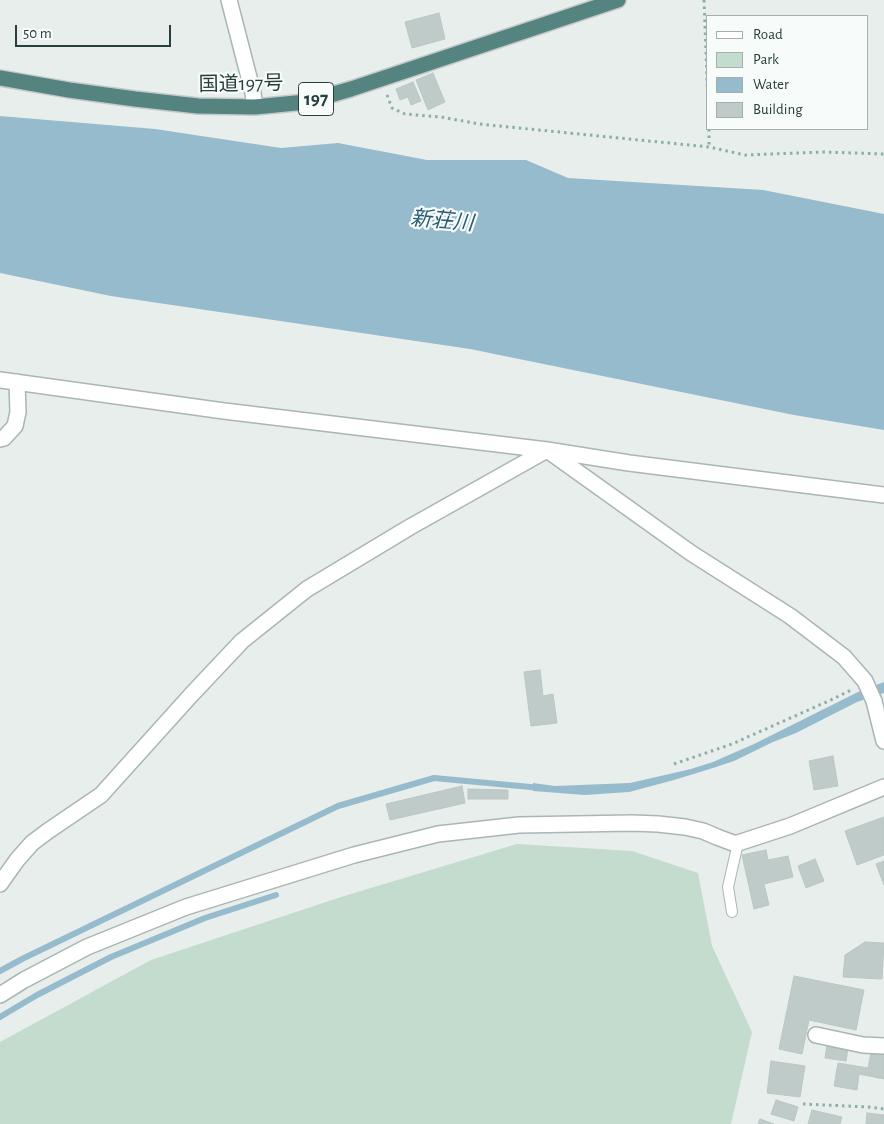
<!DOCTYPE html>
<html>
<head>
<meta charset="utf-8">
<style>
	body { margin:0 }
	#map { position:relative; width:884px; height:1124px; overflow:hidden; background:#e7eeec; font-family:"Alegreya Sans",sans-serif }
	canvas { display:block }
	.legend { position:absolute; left:706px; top:15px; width:162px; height:115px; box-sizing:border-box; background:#f7fbf9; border:1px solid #a4b0ad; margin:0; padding:6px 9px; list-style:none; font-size:15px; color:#273f3c }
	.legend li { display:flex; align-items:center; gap:10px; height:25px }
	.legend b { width:25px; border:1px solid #a4b0ad }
	.scale { position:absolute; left:15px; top:25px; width:156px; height:22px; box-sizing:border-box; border:2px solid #273f3c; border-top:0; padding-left:6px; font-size:15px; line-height:18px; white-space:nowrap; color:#273f3c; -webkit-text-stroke:4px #f7fbf9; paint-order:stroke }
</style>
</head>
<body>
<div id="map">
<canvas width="884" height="1124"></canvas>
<ul class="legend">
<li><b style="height:6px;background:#fff"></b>Road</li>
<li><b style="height:14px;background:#c3dcce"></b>Park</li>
<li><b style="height:14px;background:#96bbcc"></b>Water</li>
<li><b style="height:14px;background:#bfcbc8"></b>Building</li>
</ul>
<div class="scale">50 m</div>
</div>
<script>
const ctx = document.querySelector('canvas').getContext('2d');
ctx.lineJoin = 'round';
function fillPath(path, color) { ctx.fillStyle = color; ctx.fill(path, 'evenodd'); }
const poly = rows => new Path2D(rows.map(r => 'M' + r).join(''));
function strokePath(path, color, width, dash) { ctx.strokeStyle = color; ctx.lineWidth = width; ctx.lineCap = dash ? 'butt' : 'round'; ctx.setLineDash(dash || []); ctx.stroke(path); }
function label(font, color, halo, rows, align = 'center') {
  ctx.font = font + ' "Alegreya Sans","Noto Sans JP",sans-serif'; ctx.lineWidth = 4.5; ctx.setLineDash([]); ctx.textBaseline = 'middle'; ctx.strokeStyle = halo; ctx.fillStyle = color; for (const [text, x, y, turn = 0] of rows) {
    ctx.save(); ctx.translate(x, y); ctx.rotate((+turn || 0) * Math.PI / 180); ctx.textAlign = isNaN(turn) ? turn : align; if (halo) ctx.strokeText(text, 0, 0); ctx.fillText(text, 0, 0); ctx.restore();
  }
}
fillPath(poly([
	[517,844,632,851,698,873,712,946,752,1032,731,1124,0,1124,0,1042,151,960,341,897]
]), '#c3dcce');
fillPath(poly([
	[0,116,155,129,281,148,338,143,427,160,526,160,568,178,763,190,884,214,884,430,794,415,470,349,111,296,0,273],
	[884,682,884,693,857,702,796,733,773,742,734,761,713,768,674,780,629,792,585,795,533,791,533,783,555,786,630,783,691,769,713,762,754,744,858,692]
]), '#96bbcc');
strokePath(poly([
	[0,971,22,959,338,806,434,778,541,788],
	[0,1017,37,995,111,957,205,918,276,895]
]), '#96bbcc', 6);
const building = poly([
	[439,13,445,39,412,48,405,22,439,13],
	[433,73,445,102,428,110,416,80,433,73],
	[413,82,421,101,411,105,408,97,400,100,396,89,413,82],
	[540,670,543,696,553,694,557,723,531,726,524,672,540,670],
	[833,756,838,786,814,790,809,761,833,756],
	[462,786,465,803,390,820,386,804,462,786],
	[468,789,508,790,508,799,468,799,468,789],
	[884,817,884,855,857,865,845,831,884,817],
	[766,850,768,860,788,856,793,877,764,884,769,905,754,909,742,855,766,850],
	[815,859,824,881,806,888,798,866,815,859],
	[884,861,884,885,876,864,884,861],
	[865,942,884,943,882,979,843,977,845,955,865,942],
	[794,976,864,990,856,1030,809,1020,802,1054,779,1049,794,976],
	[827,1045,848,1048,846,1061,825,1058,827,1045],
	[871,1052,884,1054,884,1079,859,1074,857,1090,834,1086,838,1063,868,1068,871,1052],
	[771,1061,805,1066,800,1097,767,1093,771,1061],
	[776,1100,798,1107,794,1121,771,1114,776,1100],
	[812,1110,842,1117,840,1124,808,1124,812,1110],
	[867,1113,884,1115,884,1124,866,1124,867,1113],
	[760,1119,774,1124,758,1124,760,1119]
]);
fillPath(building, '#bfcbc8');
strokePath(building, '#bac7c4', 1);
const service = poly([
	[732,912,728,887,738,843]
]);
const minor = poly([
	[229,0,253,93,255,107],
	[0,380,224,411,547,450,629,463,884,495],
	[0,439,4,438,15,426,18,412,17,382],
	[0,884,17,860,32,843,48,831,101,795,192,694,242,641,307,589,410,527,547,450,691,553,790,616,844,657,865,681,874,701,884,741],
	[0,995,24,980,87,947,186,907,354,855,438,834,519,825,632,823,658,824,685,827,703,831,717,837,733,843,738,843,790,826,884,787],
	[816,1035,863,1045,884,1046]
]);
const trunk = poly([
	[0,78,69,90,135,99,198,106,255,107,306,102,351,89,618,0]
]);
strokePath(service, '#aab6b4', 12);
strokePath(minor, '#aab6b4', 18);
strokePath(trunk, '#c3c9c8', 18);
strokePath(poly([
	[704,0,708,104],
	[387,95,392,108,405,114,441,117,479,124,709,147,745,155,824,152,884,154],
	[709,129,709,147],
	[674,764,732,744,833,699,851,690],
	[803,1104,868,1107,884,1109]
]), '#8baea9', 3, [2.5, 4]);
strokePath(service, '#fff', 10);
strokePath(minor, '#fff', 15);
strokePath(trunk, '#548380', 15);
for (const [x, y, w] of [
	[316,99,35]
]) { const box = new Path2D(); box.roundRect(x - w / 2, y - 16.5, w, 33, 4); ctx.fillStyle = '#f7fbf9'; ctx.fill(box); strokePath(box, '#273f3c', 1); }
label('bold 19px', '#273f3c', null, [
	["197",316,99]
]);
label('20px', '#273f3c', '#f7fbf9', [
	["国道197号",241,84,-1]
]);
label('italic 21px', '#275b75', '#f7fbf9', [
	["新荘川",442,221,5]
]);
</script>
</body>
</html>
